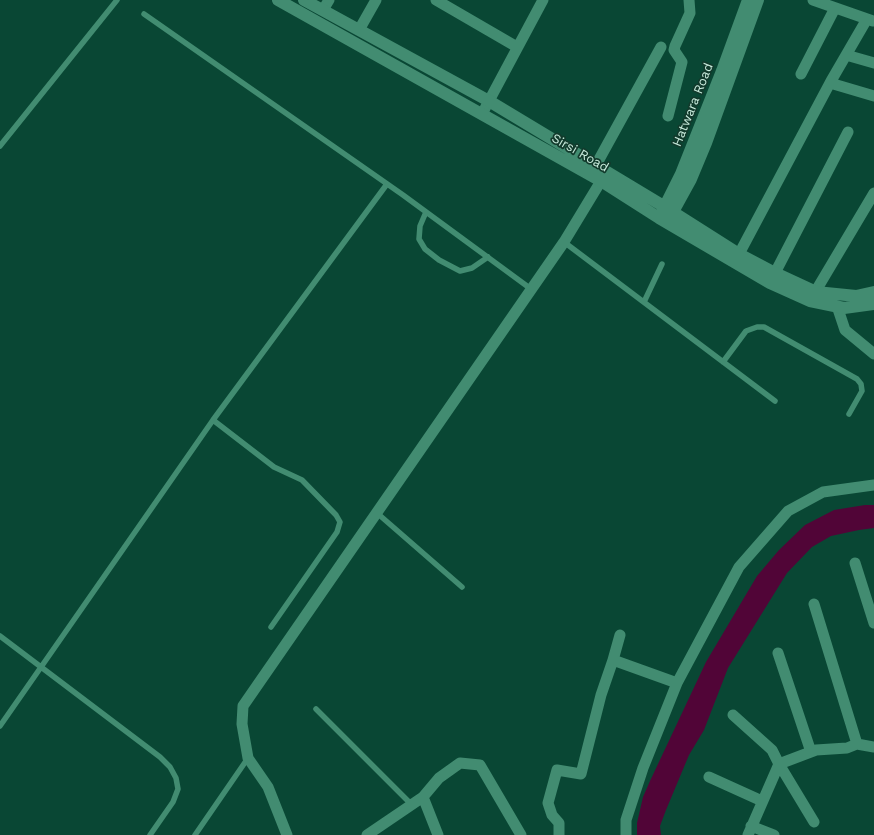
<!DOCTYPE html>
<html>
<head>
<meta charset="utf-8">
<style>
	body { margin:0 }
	canvas { display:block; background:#094734 }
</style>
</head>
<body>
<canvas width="874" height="835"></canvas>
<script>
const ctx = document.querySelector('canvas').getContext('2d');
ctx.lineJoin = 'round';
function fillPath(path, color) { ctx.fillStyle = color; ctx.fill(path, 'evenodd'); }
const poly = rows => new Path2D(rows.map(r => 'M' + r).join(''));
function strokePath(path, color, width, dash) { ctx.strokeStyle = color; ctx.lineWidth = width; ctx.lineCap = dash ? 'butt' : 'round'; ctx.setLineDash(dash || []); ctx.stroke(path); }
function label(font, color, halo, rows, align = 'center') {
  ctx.font = font + ' "Work Sans",sans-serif'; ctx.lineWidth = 3.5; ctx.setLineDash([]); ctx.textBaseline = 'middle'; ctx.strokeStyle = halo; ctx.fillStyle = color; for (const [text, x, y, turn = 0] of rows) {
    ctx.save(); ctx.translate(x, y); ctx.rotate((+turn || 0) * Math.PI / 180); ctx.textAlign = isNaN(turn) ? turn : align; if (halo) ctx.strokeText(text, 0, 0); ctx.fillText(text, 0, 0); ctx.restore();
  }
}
fillPath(poly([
	[865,505,874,505,874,528,859,530,831,536,812,547,787,573,728,668,704,730,689,755,666,810,660,826,661,835,637,835,637,823,643,797,650,781,706,662,757,576,779,550,805,525,834,510]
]), '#510537');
strokePath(poly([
	[144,14,403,195,531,289],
	[0,146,117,0],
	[426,212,420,226,419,239,425,249,439,260,460,271,472,268,488,257],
	[564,242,775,401],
	[644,302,662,264],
	[723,362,746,331,757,327,764,327,857,379,861,384,862,391,849,414],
	[213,420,274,467,302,480,336,515,340,522,337,532,271,627],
	[377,513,462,587],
	[0,636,160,757,170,767,176,778,178,789,173,802,150,835],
	[316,709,412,805],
	[0,726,213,420,387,184],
	[195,835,248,758]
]), '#428c71', 5.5);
strokePath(poly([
	[436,0,517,47],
	[813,0,873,21],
	[323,10,329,0],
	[359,30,376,0],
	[846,55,874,63],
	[801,74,835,8],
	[830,83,874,96],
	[482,114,543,0],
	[668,116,682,62,674,50,675,46,690,13,689,0],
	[596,165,661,47],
	[739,254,831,81,867,19],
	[775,273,848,132],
	[811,299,874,193],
	[837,306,845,330,874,354],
	[855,563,874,623],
	[814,604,857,744],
	[778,653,811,752],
	[613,660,620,635],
	[733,715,772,750,779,764,748,835],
	[709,777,762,801],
	[423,797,439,778,460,763,480,765,521,835],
	[814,822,779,764,816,750,847,748,857,744,874,747],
	[751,826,774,835],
	[287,835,268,787,248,758,242,724,243,706,564,242,601,181],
	[367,835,423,797,438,835],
	[559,835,559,823,552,815,548,803,557,770,581,774,601,695,613,660,677,683],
	[626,835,626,820,643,768,677,683,739,567,788,511,823,492,874,485]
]), '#428c71', 11);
strokePath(poly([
	[278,0,601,181,659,218,770,283,810,301,844,308,874,304],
	[304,0,489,101,665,207,739,254,775,273,816,292,856,296,874,292],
	[661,214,681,174,722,71,748,0],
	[669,219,691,179,706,143,758,0]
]), '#428c71', 12);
label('13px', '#c8ebdc', '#123a2c', [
	["Hatwara Road",693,105,-68],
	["Sirsi Road",580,153,30]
]);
</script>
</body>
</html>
